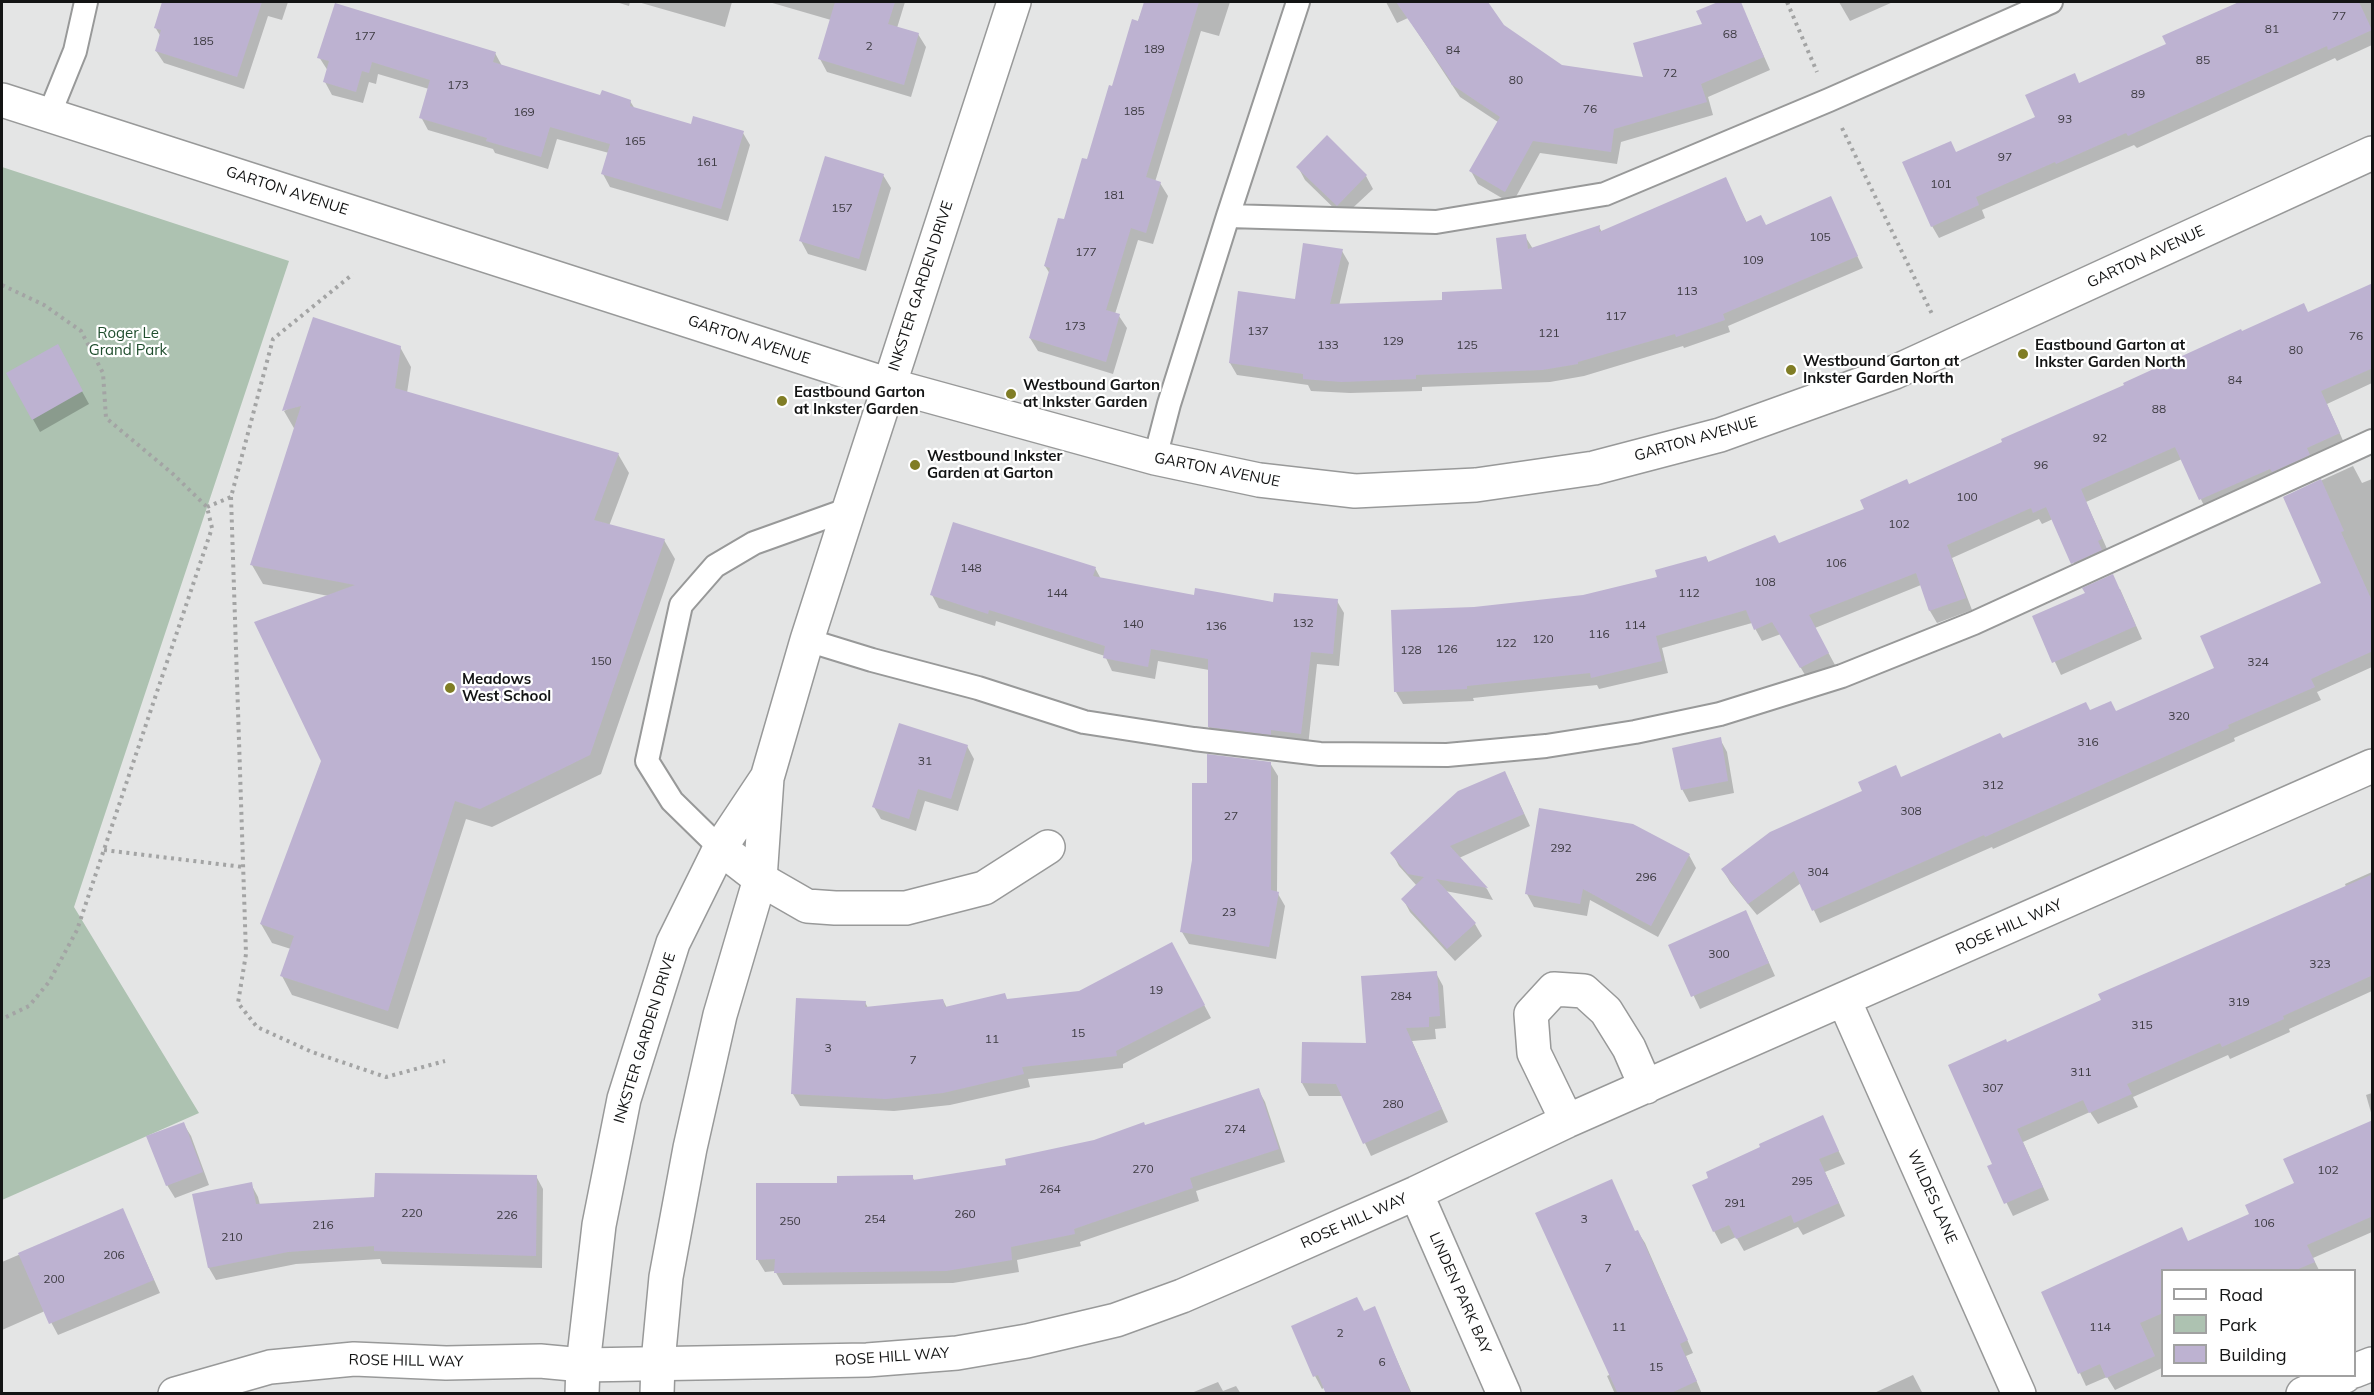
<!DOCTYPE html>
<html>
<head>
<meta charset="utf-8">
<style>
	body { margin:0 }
	#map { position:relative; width:2374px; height:1395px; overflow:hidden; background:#e4e5e5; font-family:Mulish,sans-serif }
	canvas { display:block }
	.frame { position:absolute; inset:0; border:3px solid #131414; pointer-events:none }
	.legend { position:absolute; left:2161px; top:1269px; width:195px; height:108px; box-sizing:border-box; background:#fff; border:2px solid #a1a1a1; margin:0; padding:8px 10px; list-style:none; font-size:18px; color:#131414 }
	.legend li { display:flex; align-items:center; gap:12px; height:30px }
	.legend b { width:30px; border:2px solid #a1a1a1 }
</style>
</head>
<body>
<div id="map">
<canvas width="2374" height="1395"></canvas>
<div class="frame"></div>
<ul class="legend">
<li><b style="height:8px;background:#fff"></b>Road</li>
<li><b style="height:16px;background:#adc2b1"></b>Park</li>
<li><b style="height:16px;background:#bdb2d1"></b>Building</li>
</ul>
</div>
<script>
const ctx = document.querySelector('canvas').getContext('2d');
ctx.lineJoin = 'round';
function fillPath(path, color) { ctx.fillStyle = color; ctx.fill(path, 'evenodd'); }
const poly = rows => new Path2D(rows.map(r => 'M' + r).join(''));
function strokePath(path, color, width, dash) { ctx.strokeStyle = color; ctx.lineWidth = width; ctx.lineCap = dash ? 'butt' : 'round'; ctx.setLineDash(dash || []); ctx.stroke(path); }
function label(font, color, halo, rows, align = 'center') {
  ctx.font = font + ' Mulish,sans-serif'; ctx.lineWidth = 4.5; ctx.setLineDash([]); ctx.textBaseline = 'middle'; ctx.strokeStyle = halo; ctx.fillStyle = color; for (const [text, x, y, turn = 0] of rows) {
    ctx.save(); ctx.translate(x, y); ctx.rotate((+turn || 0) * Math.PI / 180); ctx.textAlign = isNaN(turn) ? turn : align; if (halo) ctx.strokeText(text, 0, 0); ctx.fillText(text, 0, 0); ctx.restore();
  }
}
fillPath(poly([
	[2,167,289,261,74,907,199,1113,2,1200]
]), '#adc2b1');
fillPath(poly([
	[164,2,288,2,282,20,268,16,244,89,164,63,156,51,161,37,155,27],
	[616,2,630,2,629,6],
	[638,2,732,2,725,27],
	[769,2,905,2,897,28,918,34,926,47,911,97,827,72,820,59,831,20],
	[1145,2,1230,2,1219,36,1201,31,1182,93,1155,182,1160,183,1168,196,1153,244,1138,240,1115,314,1119,316,1127,328,1113,374,1038,351,1030,338,1050,274,1045,266,1065,221],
	[1386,2,1486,2,1503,26,1562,67,1645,78,1704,25,1698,11,1721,2,1740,2,1770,70,1708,97,1713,115,1621,142,1617,164,1540,153,1512,204,1478,184,1471,171,1498,122,1460,97,1408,18,1397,23],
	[1839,2,1893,2,1850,21],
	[2240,2,2372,2,2372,45,2337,61,2335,58,2137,148,2134,145,1982,210,1985,218,1939,238,1932,226,1956,153,2037,117,2079,85,2168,45,2164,36],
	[495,53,502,66,602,97,630,101,635,109,692,126,743,133,750,145,728,221,610,187,603,174,609,153,557,139,548,169,495,153,493,149,428,130,421,117,429,89,378,74,376,84,369,82,363,103,332,95,325,82,328,71,319,57],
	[1298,167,1366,176,1373,189,1343,217,1305,180],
	[883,175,891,188,866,271,808,254,801,241],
	[1725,179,1747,223,1766,227,1830,198,1863,268,1728,326,1730,332,1684,348,1683,346,1584,376,1550,382,1422,387,1422,391,1350,393,1311,391,1308,385,1237,375,1230,363,1296,301,1342,251,1349,263,1339,306,1444,301,1504,291,1525,236,1533,249,1599,227,1602,232],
	[2372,285,2372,383,2327,404,2348,452,2207,512,2182,459,2086,502,2108,551,2080,575,2053,519,2042,524,2039,519,1952,558,1972,610,1937,623,1930,611,1921,585,1815,628,1835,665,1808,680,1781,634,1762,641,1752,623,1662,648,1668,673,1599,689,1597,685,1473,698,1474,701,1403,704,1396,692,1474,608,1583,596,1659,578,1706,557,1709,563,1779,545,1866,510,1909,485,2242,333,2308,314],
	[57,346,89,404,40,432,8,374],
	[400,347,411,367,407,393,618,454,629,473,609,526,664,540,675,559,601,774,492,827,466,819,398,1029,292,995,282,976,291,949,272,943,261,924,322,760,329,596,263,584,252,565,295,430,284,411],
	[2353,466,2362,483,2372,479,2372,667,2317,692,2321,700,2234,738,2235,741,1993,849,1992,847,1820,923,1801,883,1757,915,1730,882,1723,870,1902,779,2003,740,2090,712,2117,713,2216,668,2323,583,2285,497],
	[1095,568,1101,579,1195,596,1274,604,1337,601,1344,613,1339,666,1317,664,1308,746,1216,739,1209,727,1209,670,1158,661,1155,679,1112,671,1105,656,996,621,995,626,939,608,932,595],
	[2120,589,2142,639,2061,675,2034,617,2087,594],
	[1720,739,1727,752,1734,793,1689,802,1682,789],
	[967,746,974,759,958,811,925,801,916,831,881,819,874,807],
	[1270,763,1278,776,1277,892,1285,906,1276,959,1189,944,1182,932,1209,785],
	[1511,785,1530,826,1459,858,1487,889,1493,900,1445,891,1475,924,1482,936,1455,961,1410,912,1403,899,1417,886,1399,866,1392,853],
	[1689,855,1696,868,1658,937,1590,900,1587,916,1534,907,1527,894],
	[2372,872,2372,991,2289,1029,2290,1032,2230,1059,2228,1055,2133,1097,2138,1107,2098,1124,2090,1112,2023,1142,2049,1200,2013,1216,1989,1167,1994,1164,2007,1044,2346,887,2345,884],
	[1752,925,1775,976,1700,1009,1670,946],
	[1179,957,1211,1018,1123,1064,1123,1068,1028,1079,1030,1087,950,1105,894,1111,800,1106,793,1094,865,1002,868,1008,943,1000,947,1008,1080,992],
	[1436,973,1443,986,1446,1028,1435,1029,1436,1039,1412,1041,1448,1122,1371,1156,1343,1096,1309,1096,1302,1083,1303,1043,1368,1045],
	[1258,1089,1265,1102,1285,1162,1196,1191,1199,1201,1080,1242,1081,1246,1017,1260,1019,1272,953,1283,783,1285,775,1271,765,1272,757,1259,838,1184,912,1177,915,1181,1008,1166,1145,1127],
	[2372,1093,2372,1116,2366,1095],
	[1822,1117,1845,1164,1825,1172,1845,1216,1803,1235,1798,1227,1744,1251,1736,1237,1721,1244,1714,1231],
	[2372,1121,2372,1232,2313,1258,2319,1270,2162,1270,2162,1368,2115,1390,2107,1377,2086,1386,2043,1293,2189,1243,2251,1215,2296,1184],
	[183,1123,191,1136,209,1185,175,1198,167,1185],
	[536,1176,543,1189,542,1268,382,1264,380,1259,296,1264,216,1280,209,1268,194,1196,251,1184,258,1197,260,1205,376,1198],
	[123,1210,160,1293,58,1335,45,1311,2,1330,2,1262],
	[1636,1232,1638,1232,1645,1243,1693,1353,1686,1356,1702,1394,1615,1394,1607,1376,1611,1374],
	[1374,1308,1412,1394,1328,1394,1325,1387,1322,1389,1315,1376,1293,1327,1365,1312],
	[1913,1375,1923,1394,1872,1394],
	[1218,1382,1223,1391,1236,1386,1241,1394,1189,1394]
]), '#0003');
fillPath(poly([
	[162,2,262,2,237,77,155,51,161,30,154,28],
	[835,2,895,2,888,24,919,33,904,85,818,59],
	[1144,2,1199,2,1146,177,1161,182,1146,233,1131,228,1106,310,1120,314,1106,362,1029,338,1050,268,1044,266,1058,218,1064,219,1082,158,1087,159,1109,85,1112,86,1132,19,1138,21],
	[1396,2,1488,2,1504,25,1562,65,1643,77,1633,43,1702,24,1696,11,1718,2,1741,2,1764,57,1701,84,1707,102,1614,129,1611,152,1533,141,1505,192,1469,171,1500,117,1451,84,1451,81],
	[2239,2,2359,2,2372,30,2328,50,2327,46,2128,136,2126,133,2056,164,2055,162,1976,197,1979,205,1931,227,1902,162,1951,141,1956,152,2035,117,2025,95,2075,73,2079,83,2166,44,2162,36],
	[335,3,496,52,493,62,600,95,602,90,631,100,630,106,691,124,693,116,744,131,721,209,601,174,610,144,550,127,541,157,486,141,487,138,419,118,430,80,372,62,369,73,362,71,356,92,323,82,329,61,317,58],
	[1327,135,1367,175,1337,206,1296,167],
	[825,156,884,174,859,259,799,241],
	[1726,177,1746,222,1761,215,1766,225,1831,196,1858,256,1723,314,1725,320,1676,337,1675,334,1578,362,1578,364,1542,370,1416,375,1416,379,1342,382,1303,379,1303,374,1229,363,1238,291,1295,299,1303,243,1343,249,1330,304,1442,300,1442,292,1502,289,1496,238,1526,234,1528,249,1600,225,1599,232],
	[2373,283,2373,368,2321,391,2340,433,2307,448,2310,455,2272,472,2270,469,2199,500,2175,447,2081,489,2102,539,2098,541,2102,550,2071,564,2046,507,2033,513,2031,508,1947,545,1966,598,1929,611,1916,573,1809,615,1829,653,1800,668,1772,622,1754,630,1746,610,1656,636,1662,661,1591,678,1590,673,1467,686,1467,689,1394,692,1391,610,1474,607,1583,595,1657,577,1655,570,1706,556,1708,562,1775,535,1779,543,1864,509,1860,500,1907,479,1909,484,2002,442,2001,439,2124,385,2123,383,2241,329,2242,331,2304,303,2308,312],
	[313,317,401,346,395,388,619,453,594,520,665,539,590,755,480,809,455,801,388,1011,280,976,294,936,260,924,321,761,254,622,355,585,250,565,301,406,282,411],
	[58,344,83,391,32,420,6,373],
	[2321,479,2344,531,2341,532,2373,603,2373,651,2311,679,2315,687,2228,725,2229,728,1985,837,1984,835,1812,911,1794,871,1748,904,1721,869,1770,832,1862,791,1858,782,1896,765,1901,777,2000,733,2003,738,2086,702,2090,710,2111,701,2116,711,2214,668,2200,636,2321,583,2283,497],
	[953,522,1096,567,1093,576,1194,595,1195,588,1273,602,1274,593,1338,599,1333,654,1311,652,1301,734,1271,730,1271,735,1208,727,1208,659,1151,649,1148,667,1103,658,1105,646,989,610,988,614,930,595],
	[2113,574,2136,626,2052,663,2032,616,2085,593,2082,588],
	[899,723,968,745,951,799,918,789,909,819,872,807],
	[1721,737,1728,781,1681,790,1672,748],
	[1207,754,1271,762,1271,890,1279,892,1269,947,1180,932,1192,860,1192,783,1207,783],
	[1505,771,1524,814,1450,846,1488,888,1436,879,1476,923,1447,949,1401,899,1424,877,1408,874,1390,853,1458,791],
	[1539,808,1633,824,1690,854,1651,926,1583,889,1580,904,1525,894],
	[2373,874,2373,975,2283,1016,2284,1019,2222,1047,2220,1043,2127,1084,2132,1094,2089,1113,2083,1100,2017,1129,2043,1187,2004,1204,1987,1166,1992,1164,1948,1065,2006,1039,2007,1042,2101,1000,2098,994],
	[1746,910,1769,963,1691,997,1668,945],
	[1172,942,1205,1005,1116,1051,1117,1056,1022,1067,1024,1074,943,1093,886,1099,791,1094,796,998,866,1001,865,1007,943,999,945,1007,1005,993,1007,999,1079,991],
	[1437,971,1440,1016,1429,1017,1429,1027,1406,1028,1442,1109,1363,1144,1336,1084,1301,1083,1302,1042,1366,1043,1361,976],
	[1259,1088,1279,1149,1190,1178,1193,1188,1074,1229,1075,1234,1011,1247,1012,1260,946,1271,774,1273,775,1259,756,1260,756,1183,837,1183,837,1176,913,1175,913,1180,1006,1165,1005,1159,1094,1140,1144,1122,1145,1125],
	[1823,1115,1839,1151,1819,1159,1839,1203,1794,1223,1791,1215,1736,1239,1729,1225,1713,1232,1692,1185,1708,1178,1706,1172,1760,1147,1759,1144],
	[2373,1120,2373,1216,2307,1245,2315,1262,2296,1270,2163,1270,2163,1313,2140,1323,2155,1356,2106,1378,2100,1364,2078,1374,2041,1292,2182,1227,2188,1241,2249,1214,2245,1205,2294,1183,2283,1159],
	[184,1122,203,1172,166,1186,146,1136],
	[375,1173,537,1175,536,1256,374,1251,374,1246,288,1252,208,1268,192,1194,252,1182,256,1204,374,1197],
	[1612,1179,1635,1231,1638,1230,1688,1340,1680,1344,1697,1381,1669,1394,1618,1394,1535,1213],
	[123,1208,154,1280,49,1324,18,1253],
	[1357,1297,1364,1311,1375,1306,1411,1394,1326,1394,1318,1375,1313,1377,1291,1326]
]), '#bdb2d1');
const service = poly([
	[49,115,75,51,86,2],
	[1228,216,1436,222,1605,194,1829,100,2051,2],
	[1155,458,1169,404,1228,216,1298,2],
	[807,640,872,660,978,688,1084,722,1194,739,1320,754,1447,755,1546,746,1635,732,1720,714,1842,676,1974,623,2372,441],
	[720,848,672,801,647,761,681,605,715,566,754,543,849,509]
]);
const minor = poly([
	[720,848,760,879,807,906,835,908,906,908,984,888,1048,847],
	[1844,1000,2019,1394],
	[1567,1121,1534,1053,1531,1014,1554,989,1584,991,1606,1011,1629,1048,1646,1087],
	[1416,1193,1504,1394],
	[2354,1371,2372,1364],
	[175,1394,270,1367,354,1359,446,1363,540,1361,583,1365,867,1360,957,1353,1027,1341,1116,1320,1182,1296,1249,1267,1416,1193,1567,1121,2372,766],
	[2303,1394,2345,1376]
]);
const tertiary = poly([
	[2,100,889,385,1155,458,1259,480,1355,491,1476,485,1594,468,1720,435,1895,372,2372,153],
	[582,1394,583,1365,599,1225,624,1099,673,943,720,848,766,779],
	[657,1394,658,1362,666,1277,690,1148,720,1015,760,879,767,778,807,640,849,509,1014,2]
]);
strokePath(service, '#989999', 26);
strokePath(minor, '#989999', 36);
strokePath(tertiary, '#989999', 36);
strokePath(poly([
	[1787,2,1817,72],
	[1842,128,1933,316],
	[2,285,44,305,81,331,103,373,106,418,173,474,207,507,212,528,77,930,49,982,29,1006,2,1019],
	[231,497,246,954,238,1003,257,1027,312,1052,386,1077,445,1061],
	[207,507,231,497,273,339,353,274],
	[104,850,243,867]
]), '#a3a4a4', 4, [3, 4.5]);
strokePath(service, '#fff', 22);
strokePath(minor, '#fff', 33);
strokePath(tertiary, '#fff', 33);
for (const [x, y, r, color] of [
	[2023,354,6,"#807d25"],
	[1791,370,6,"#807d25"],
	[1011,394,6,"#807d25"],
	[782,401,6,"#807d25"],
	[915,465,6,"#807d25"],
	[450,688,6,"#807d25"]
]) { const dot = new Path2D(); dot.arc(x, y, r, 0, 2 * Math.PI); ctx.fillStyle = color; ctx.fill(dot); strokePath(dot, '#fff', 2); }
label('12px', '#3e3c43', null, [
	["77",2339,16],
	["81",2272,29],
	["68",1730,34],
	["177",365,36],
	["185",203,41],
	["2",869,46],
	["189",1154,49],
	["84",1453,50],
	["85",2203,60],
	["72",1670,73],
	["80",1516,80],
	["173",458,85],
	["89",2138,94],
	["76",1590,109],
	["185",1134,111],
	["169",524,112],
	["93",2065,119],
	["165",635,141],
	["97",2005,157],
	["161",707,162],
	["101",1941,184],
	["181",1114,195],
	["157",842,208],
	["105",1820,237],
	["177",1086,252],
	["109",1753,260],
	["113",1687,291],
	["117",1616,316],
	["173",1075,326],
	["137",1258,331],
	["121",1549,333],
	["76",2356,336],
	["129",1393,341],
	["133",1328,345],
	["125",1467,345],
	["80",2296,350],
	["84",2235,380],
	["88",2159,409],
	["92",2100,438],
	["96",2041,465],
	["100",1967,497],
	["102",1899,524],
	["106",1836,563],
	["148",971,568],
	["108",1765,582],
	["144",1057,593],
	["112",1689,593],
	["132",1303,623],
	["140",1133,624],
	["114",1635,625],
	["136",1216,626],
	["116",1599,634],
	["120",1543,639],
	["122",1506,643],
	["126",1447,649],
	["128",1411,650],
	["150",601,661],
	["324",2258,662],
	["320",2179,716],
	["316",2088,742],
	["31",925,761],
	["312",1993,785],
	["308",1911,811],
	["27",1231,816],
	["292",1561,848],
	["304",1818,872],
	["296",1646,877],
	["23",1229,912],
	["300",1719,954],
	["323",2320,964],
	["19",1156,990],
	["284",1401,996],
	["319",2239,1002],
	["315",2142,1025],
	["15",1078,1033],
	["11",992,1039],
	["3",828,1048],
	["7",913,1060],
	["311",2081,1072],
	["307",1993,1088],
	["280",1393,1104],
	["274",1235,1129],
	["270",1143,1169],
	["102",2328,1170],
	["295",1802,1181],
	["264",1050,1189],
	["291",1735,1203],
	["220",412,1213],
	["260",965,1214],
	["226",507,1215],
	["254",875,1219],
	["3",1584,1219],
	["250",790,1221],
	["106",2264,1223],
	["216",323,1225],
	["210",232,1237],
	["206",114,1255],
	["7",1608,1268],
	["200",54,1279],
	["11",1619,1327],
	["114",2100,1327],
	["2",1340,1333],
	["6",1382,1362],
	["15",1656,1367]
]);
label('15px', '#131414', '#fff', [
	["GARTON AVENUE",287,191,18],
	["GARTON AVENUE",2146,257,-25],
	["INKSTER GARDEN DRIVE",921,286,-72],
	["GARTON AVENUE",749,340,18],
	["GARTON AVENUE",1696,439,-16],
	["GARTON AVENUE",1217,470,11],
	["ROSE HILL WAY",2009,927,-24],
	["INKSTER GARDEN DRIVE",645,1038,-73],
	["WILDES LANE",1932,1197,66],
	["ROSE HILL WAY",1354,1221,-24],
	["LINDEN PARK BAY",1460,1293,66],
	["ROSE HILL WAY",892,1357,-4],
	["ROSE HILL WAY",406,1361,1]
]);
label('15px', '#204e2e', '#fff', [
	["Roger Le",128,333],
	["Grand Park",128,350]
]);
label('bold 15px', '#131414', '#fff', [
	["Eastbound Garton at",2035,345],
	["Inkster Garden North",2035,362],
	["Westbound Garton at",1803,361],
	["Inkster Garden North",1803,378],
	["Westbound Garton",1023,385],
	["at Inkster Garden",1023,402],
	["Eastbound Garton",794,392],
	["at Inkster Garden",794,409],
	["Westbound Inkster",927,456],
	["Garden at Garton",927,473],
	["Meadows",462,679],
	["West School",462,696]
], 'left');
</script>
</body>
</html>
